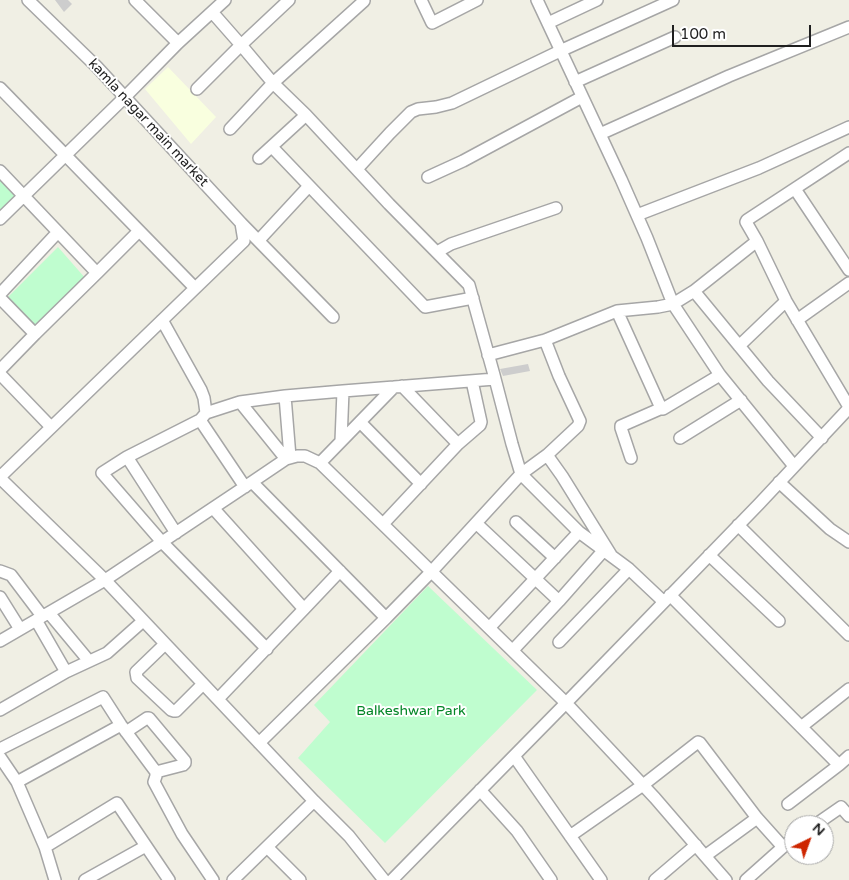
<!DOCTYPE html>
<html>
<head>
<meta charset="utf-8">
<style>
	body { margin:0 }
	#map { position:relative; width:849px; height:880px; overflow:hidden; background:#f0efe4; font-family:"Varela Round",sans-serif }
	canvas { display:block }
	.north { position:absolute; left:784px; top:815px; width:50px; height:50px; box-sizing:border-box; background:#fff; border:1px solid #a5a5a5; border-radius:50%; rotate:42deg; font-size:14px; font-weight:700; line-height:20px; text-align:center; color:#1f1f1f }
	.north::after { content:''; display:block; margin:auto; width:18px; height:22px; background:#ce2600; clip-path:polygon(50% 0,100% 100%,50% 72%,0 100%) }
	.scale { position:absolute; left:672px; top:25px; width:139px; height:22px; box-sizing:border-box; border:2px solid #1f1f1f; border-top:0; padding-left:6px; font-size:15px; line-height:18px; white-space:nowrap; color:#1f1f1f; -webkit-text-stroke:4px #fff; paint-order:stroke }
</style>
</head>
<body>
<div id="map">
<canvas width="849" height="880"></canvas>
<div class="north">N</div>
<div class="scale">100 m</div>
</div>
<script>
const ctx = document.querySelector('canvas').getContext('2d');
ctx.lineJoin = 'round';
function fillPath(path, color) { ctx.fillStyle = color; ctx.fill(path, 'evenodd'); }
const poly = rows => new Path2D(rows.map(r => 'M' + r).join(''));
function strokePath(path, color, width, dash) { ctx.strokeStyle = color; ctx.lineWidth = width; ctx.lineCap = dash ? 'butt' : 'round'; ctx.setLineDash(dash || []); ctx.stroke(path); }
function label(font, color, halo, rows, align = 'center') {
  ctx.font = font + ' "Varela Round",sans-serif'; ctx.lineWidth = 4; ctx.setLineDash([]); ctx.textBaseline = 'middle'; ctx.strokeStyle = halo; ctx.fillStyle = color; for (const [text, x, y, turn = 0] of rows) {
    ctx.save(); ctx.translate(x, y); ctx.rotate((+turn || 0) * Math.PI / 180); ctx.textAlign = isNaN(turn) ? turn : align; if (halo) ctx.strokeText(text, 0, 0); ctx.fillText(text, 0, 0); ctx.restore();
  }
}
fillPath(poly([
	[168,67,216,117,191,144,145,89]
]), '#f9ffdf');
fillPath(poly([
	[55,0,68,0,72,4,64,12],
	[528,364,530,371,503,376,500,369]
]), '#cdcdcd');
fillPath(poly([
	[0,177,18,196,0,213],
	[58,247,86,279,35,328,7,298],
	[428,586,537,690,385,843,298,758,330,722,314,705]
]), '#bffdcf');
const minor = poly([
	[135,0,178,43],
	[421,0,432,23,477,0],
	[537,0,621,179,647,238,673,304,694,291,768,381,822,438],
	[212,12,241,45,273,83,306,115,389,204,469,285,494,375,512,444,521,474,432,571,386,618,252,482],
	[548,23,597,0],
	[575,82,675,37],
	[0,88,195,288],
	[197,89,241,45,289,0],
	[230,129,273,83,364,1],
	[600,134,729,76,849,27],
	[272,147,425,307,473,298],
	[259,158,306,115],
	[357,169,390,133,411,112,418,109,436,107,452,103,560,51,673,0],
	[0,171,97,273,139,231],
	[428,177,463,161,582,97],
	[795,189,849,270],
	[637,215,759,168,849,127],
	[0,219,124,98,178,43,225,0],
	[241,223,333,317],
	[259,240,309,186],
	[757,241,746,222,747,220,849,153],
	[437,252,451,244,556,208],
	[694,291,757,241,786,301,849,407],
	[0,294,58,232],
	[0,298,35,334,97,273],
	[162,320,201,390,204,398,206,413],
	[797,320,849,283],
	[545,340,559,376,580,421,578,426,547,455],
	[739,346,786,301],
	[488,355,545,340,617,311],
	[0,370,35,334],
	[0,374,51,427],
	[720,375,663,409,661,408,617,311,658,307,673,304,720,375,794,466],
	[402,386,458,444,480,425,481,422,472,381],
	[285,396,240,402,286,459],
	[201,419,206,413,240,402],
	[360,422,421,484],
	[680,438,741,400],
	[341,441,343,391,394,387],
	[127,457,200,420,245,487],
	[290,457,285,396,343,391],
	[631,458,621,428,621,426,662,408],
	[320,463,394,387,495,379],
	[0,477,244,241,241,223,97,67,28,0],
	[0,478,105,580,314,801,349,836,384,880],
	[779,482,830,529,849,542],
	[213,508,304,609,340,571],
	[516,522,555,558],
	[476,523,559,601],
	[383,524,458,444],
	[738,525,849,635],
	[176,533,127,457,102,473,162,542,267,649],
	[611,555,562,476,547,455,521,474,579,532,629,569,664,602],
	[709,555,779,621],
	[0,571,11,575,42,616],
	[670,595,839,765,849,756],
	[0,597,20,629],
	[49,613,89,661],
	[36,620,66,672],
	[489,628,579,532],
	[0,641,105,580,252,482,286,459,297,456,305,456,320,463,566,703,655,798,705,856,757,818],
	[559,642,629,569],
	[165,644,136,672,137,678,171,710,174,711,176,711,203,684],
	[513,650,559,601,604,550],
	[218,699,304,609],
	[0,710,66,672,107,653,143,621],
	[801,727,849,689],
	[126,732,147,718,149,718,185,761,185,763,183,765,156,772],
	[259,743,386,618],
	[0,749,103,697,121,725,156,772,156,776,154,782,182,834,213,880],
	[514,756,601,880],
	[0,757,17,782],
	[480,790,517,831,551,880],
	[788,804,839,765],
	[815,825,841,807,849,816],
	[570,836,643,785,698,742,700,743,757,818,783,847,746,880],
	[45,847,17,782,121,725],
	[267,847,300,880],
	[783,847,794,839],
	[705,856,726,880],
	[55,880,45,847,117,803,169,880],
	[85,880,146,846],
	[233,880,314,801],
	[392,880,566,703,759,504,849,408],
	[655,880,696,845]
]);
strokePath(minor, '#a6a6a6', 14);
strokePath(minor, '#fff', 11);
label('14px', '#1f1f1f', '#fff', [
	["kamla nagar main market",148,123,47]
]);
label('14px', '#048627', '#fff', [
	["Balkeshwar Park",411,711]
]);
</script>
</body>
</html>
